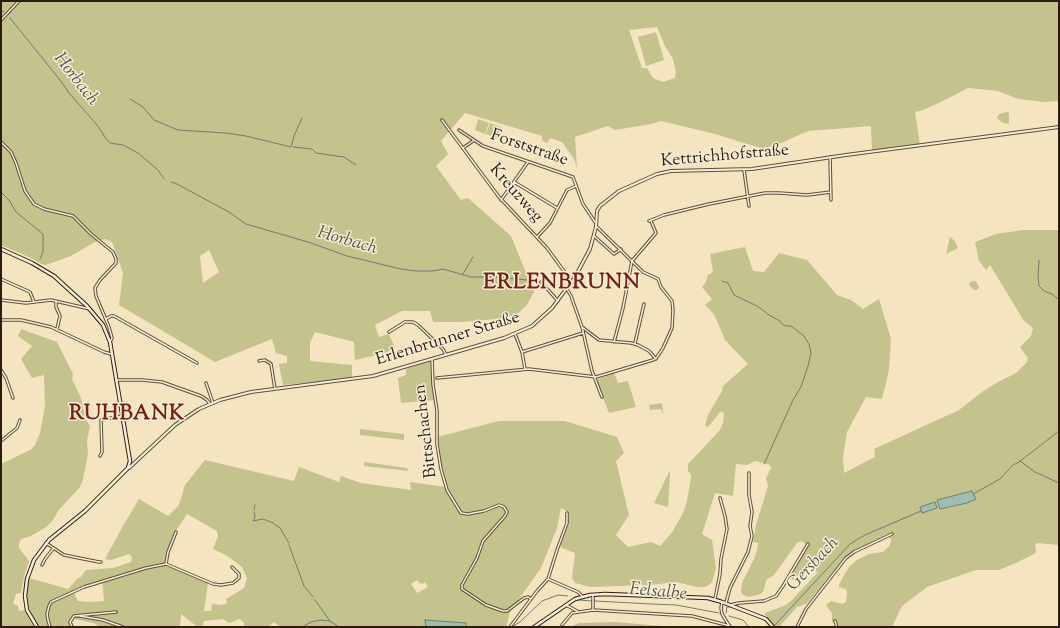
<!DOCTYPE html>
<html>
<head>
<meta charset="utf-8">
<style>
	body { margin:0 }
	#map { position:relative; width:1060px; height:628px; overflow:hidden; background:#f4e5c0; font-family:"Sorts Mill Goudy",serif }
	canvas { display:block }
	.frame { position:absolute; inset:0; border:2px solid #2b1c0e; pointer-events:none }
</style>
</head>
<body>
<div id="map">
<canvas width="1060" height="628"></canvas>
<div class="frame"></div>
</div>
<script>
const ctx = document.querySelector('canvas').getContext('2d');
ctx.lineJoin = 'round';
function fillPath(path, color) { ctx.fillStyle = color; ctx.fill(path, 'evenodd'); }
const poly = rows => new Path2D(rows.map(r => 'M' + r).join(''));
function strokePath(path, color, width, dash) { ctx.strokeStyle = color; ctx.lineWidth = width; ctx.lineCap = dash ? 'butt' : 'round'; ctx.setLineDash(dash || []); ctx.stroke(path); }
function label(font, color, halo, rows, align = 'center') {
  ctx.font = font + ' "Sorts Mill Goudy",serif'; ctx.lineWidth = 3; ctx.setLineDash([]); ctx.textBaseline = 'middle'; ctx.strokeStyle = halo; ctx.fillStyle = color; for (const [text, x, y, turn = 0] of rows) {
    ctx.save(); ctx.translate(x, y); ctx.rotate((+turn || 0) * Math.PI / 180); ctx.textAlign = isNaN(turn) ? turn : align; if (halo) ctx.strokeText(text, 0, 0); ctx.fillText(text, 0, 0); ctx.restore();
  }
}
fillPath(poly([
	[1,1,1059,1,1059,101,1044,102,1018,99,998,91,968,88,941,102,923,110,915,112,920,145,872,151,871,126,809,131,803,133,777,145,763,148,757,147,715,134,661,121,651,124,615,130,608,126,575,137,577,168,574,159,562,142,550,138,549,141,547,143,544,142,542,140,542,136,465,113,441,141,448,154,436,166,461,200,468,198,511,236,534,292,529,301,526,306,516,315,497,319,460,322,433,322,430,311,402,311,375,325,379,337,389,334,395,348,385,353,355,360,354,342,315,332,310,343,310,361,352,365,352,378,312,383,312,382,283,385,279,364,287,363,287,356,276,353,272,339,215,362,119,305,123,273,112,242,105,239,95,242,71,256,46,265,41,264,33,259,1,245],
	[657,27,665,46,673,59,676,72,675,78,663,82,653,78,647,68,642,68,629,30],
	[209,250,219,272,203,283,200,256],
	[656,32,664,60,646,66,638,37],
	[1007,112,1009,113,1009,124,1003,123,997,118,999,114],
	[478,119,489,123,485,134,475,130],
	[490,123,501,127,497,138,486,134],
	[1023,230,1059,230,1059,545,1037,543,1035,545,1036,552,1034,554,1016,563,999,570,976,570,927,587,902,606,892,627,836,627,832,621,832,613,826,605,831,601,842,604,846,602,847,591,845,589,839,587,839,585,844,575,849,567,857,560,869,554,883,552,890,545,891,541,890,537,887,534,848,554,809,601,806,604,797,607,779,627,776,627,765,615,765,613,786,605,792,600,817,573,814,566,811,565,795,581,790,578,807,548,807,545,801,541,797,543,774,575,766,580,764,590,761,594,749,597,743,595,741,592,742,583,754,559,757,550,758,543,753,542,756,525,768,486,766,478,771,468,770,465,755,461,747,465,736,464,733,496,715,493,702,534,712,540,716,568,712,582,709,585,705,587,697,587,676,582,651,585,590,587,575,583,572,578,575,553,560,547,568,517,568,512,561,508,557,528,541,568,510,612,506,627,280,627,274,622,268,627,244,627,244,623,240,619,229,623,223,619,204,621,202,627,199,627,195,625,181,614,180,627,101,627,93,623,74,619,69,627,39,627,30,610,27,601,27,590,29,578,68,589,78,578,80,578,86,570,113,568,131,562,132,557,129,554,111,560,105,559,123,526,139,499,168,516,179,505,185,485,205,460,294,481,299,467,339,482,341,476,361,483,411,490,410,482,446,487,439,458,437,437,499,421,565,421,617,437,624,453,616,461,629,515,616,535,628,547,651,542,660,546,673,531,683,513,687,501,691,478,691,474,688,471,688,464,720,430,723,423,724,414,723,412,720,412,709,426,706,427,705,426,708,415,722,391,723,386,748,364,725,340,714,314,705,305,712,299,702,287,706,282,708,275,713,272,710,254,745,247,753,271,764,272,779,253,807,260,837,295,851,300,863,309,879,299,891,339,889,370,882,399,866,397,847,432,843,457,844,473,875,457,874,449,959,410,982,392,998,382,1016,373,1027,362,1028,358,1020,347,1031,336,1033,328,1024,321,990,265,986,270,979,261,975,242,996,234],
	[972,491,976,499,967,503,946,508,937,500],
	[187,514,217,531,218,536,213,549,226,555,242,567,247,578,244,588,226,599,227,603,222,605,212,604,211,611,204,611,208,583,165,565,166,553,172,537],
	[102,580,104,601,89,602,78,601,73,591,77,588],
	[417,580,420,584,421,583,422,584,425,582,428,587,417,593,411,584],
	[950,237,955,241,958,248,946,254],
	[973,281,976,281,979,287,977,290,974,290,969,285,970,282],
	[21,329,57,342,73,374,72,379,81,398,86,420,90,426,87,441,88,454,83,479,80,487,58,511,53,520,46,527,31,536,21,539,19,543,19,548,29,561,24,577,21,593,16,594,13,604,18,606,19,611,24,610,34,627,1,627,1,464,30,450,35,445,40,433,45,406,44,375,32,378,21,359,32,346,18,336],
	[431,361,435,400,401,403,398,378,406,375,406,369],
	[614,373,618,383,628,381,636,407,609,413,596,380],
	[662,403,663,413,662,413,661,409,650,410,649,405],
	[360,429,404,434,404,440,360,435],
	[364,462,407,468,408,471,364,466],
	[669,472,670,473,668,507,654,503],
	[615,622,662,626,682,627,569,627,579,623]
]), '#c4c28d');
const water = poly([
	[972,491,976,499,967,503,940,509,937,500,972,491],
	[935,502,937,508,922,513,920,507,935,502],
	[425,620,466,623,466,627,426,627,425,620]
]);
fillPath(water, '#9cbfb2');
strokePath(water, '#6f7e70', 1);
strokePath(poly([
	[1,10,4,12],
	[10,18,60,80,69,93,97,125,107,140,110,143,123,145,138,153,158,170,164,179],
	[130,99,143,107,154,120,178,130,226,133,246,136,291,147,294,136,302,118],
	[293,147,312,149,316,153,344,157,356,165],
	[171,182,175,183,229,212,246,224,308,242,347,256,401,269,416,271,433,271,443,269,471,277,494,277,527,280],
	[1,192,9,200,16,212,43,234,43,252,40,259],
	[1039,260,1038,275,1039,286,1044,291,1052,294,1059,300],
	[463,274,473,257],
	[722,281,728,283,734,295,757,306,769,315,780,321,782,324,786,326,791,326,803,335,809,344,811,353,808,366,801,387,793,400,764,464],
	[1020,461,1035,472,1059,483],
	[973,494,1000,479,1013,465,1019,462,1059,431],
	[254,510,255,505],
	[254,512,255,517,253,521,263,519,273,523,280,528,289,543],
	[289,545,304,586,313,597],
	[315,600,330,621],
	[579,600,592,601],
	[595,601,651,604,676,605,719,613],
	[736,605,738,605],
	[726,613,727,607,730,607],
	[729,616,743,620,749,627],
	[775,625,850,544,865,535,921,511],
	[513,626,520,622,542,601,558,595,568,596],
	[302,627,311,622,320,620,330,621,339,627],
	[505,627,508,627]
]), '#6f7e70', 1);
const minor = poly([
	[1,20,19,1],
	[442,120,499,197,547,248,572,282],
	[459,130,483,146,573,177,583,204,595,222],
	[1,142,11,152,16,163,25,191,34,204,44,209,73,216,91,234,113,252,116,259,116,263,100,280,95,288,96,296,109,327,112,338,110,342],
	[463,148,473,141],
	[830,157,831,200],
	[744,170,749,206],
	[514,182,557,208],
	[501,200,528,162],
	[649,221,664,215,709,204,765,193,779,193,807,195,831,192],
	[594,236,614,254,621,249],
	[537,237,550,223,567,190,576,186],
	[1,279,30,292,34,302],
	[541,282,558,301],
	[567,289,571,296,582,327,592,371,602,397],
	[1,300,26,303,51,300,90,309],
	[56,301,56,307,60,316,57,329],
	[106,319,111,316,114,316,197,363],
	[1,320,21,320,51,327,104,352,111,354],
	[582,327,599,340,631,343,638,345,649,351,656,359],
	[389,332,405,322,413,322,418,325,443,349,446,355],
	[515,334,522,352,525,369],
	[614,342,623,308,632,261,656,233,651,221],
	[635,343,644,304],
	[522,352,583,333],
	[432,359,433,384,437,411,437,444,441,469,447,490,461,513,468,514,484,511,499,505,504,507,507,512,505,516,483,541,477,558,462,585,462,589,486,605,503,611,507,611,524,598,528,597,531,599],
	[259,361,265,360,271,364,275,389],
	[1,370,6,378,13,398],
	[437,378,529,369,596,377,653,360,657,357,663,348,672,328,673,310,672,301,661,287,658,279,643,272,597,227],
	[116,380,142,380,162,382,201,396,207,400,210,404],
	[206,383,213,403],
	[1,441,17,428,20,420],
	[100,456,102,452,101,420,122,416],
	[46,543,64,555,99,562,101,562],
	[166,564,168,552,176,532],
	[42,565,45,559,53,549],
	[548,579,578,592,582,596],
	[715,599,720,574,721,559,727,529,725,516,720,498],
	[722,602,721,608,722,614,730,627],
	[726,603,730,588,748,552,752,536,750,526,752,512,749,495,749,473],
	[566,605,577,611],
	[730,605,739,603,764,601,776,596,783,586,808,544],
	[593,610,593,595],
	[80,616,103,620,123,627],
	[835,621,837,627],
	[562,625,572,613,593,610,692,616,730,626],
	[50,627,48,620,47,614,49,606,51,602,84,587,146,568,166,564,213,584,221,585,233,583,239,578,239,574,232,567],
	[72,627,70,622,74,616,116,612],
	[510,627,537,591,548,579,557,550,567,523,567,513],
	[797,627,806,609,846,558,854,552,892,534]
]);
const tertiary = poly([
	[129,468,175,425,199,409,220,400,251,392,373,376,504,338,532,326,552,308,575,277,590,249,596,227,597,211,600,206,619,191,657,174,671,171,752,169,846,155,1059,127]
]);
const secondary = poly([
	[1,249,32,263,54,276,87,306,103,325,110,342,130,461,128,468,85,511,49,540,34,560,27,579,25,596,27,610,37,627],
	[534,627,575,599,590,595,605,594,708,598,722,602,761,617,766,619,773,627]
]);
strokePath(minor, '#5d4e3a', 3.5);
strokePath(tertiary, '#5d4e3a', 4);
strokePath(secondary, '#2b1c0e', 4.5);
strokePath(minor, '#f8eed6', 1.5);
strokePath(tertiary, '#f8eed6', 2);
strokePath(secondary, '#f8eed6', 2.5);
label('17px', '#2b1c0e', '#f8eed6', [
	["Forststraße",529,149,19],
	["Kettrichhofstraße",725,157,-5],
	["Kreuzweg",515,194,49],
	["Erlenbrunner Straße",448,340,-17],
	["Bittschachen",427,431,-97]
]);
label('italic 18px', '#535547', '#f8eed6', [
	["Horbach",75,80,52],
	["Horbach",347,242,16],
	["Gersbach",814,565,-47],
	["Felsalbe",658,593,5]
]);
ctx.letterSpacing = '1px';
label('bold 21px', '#7a1f14', '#f8eed6', [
	["ERLENBRUNN",562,284],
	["RUHBANK",127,415]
]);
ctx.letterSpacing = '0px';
</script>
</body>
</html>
